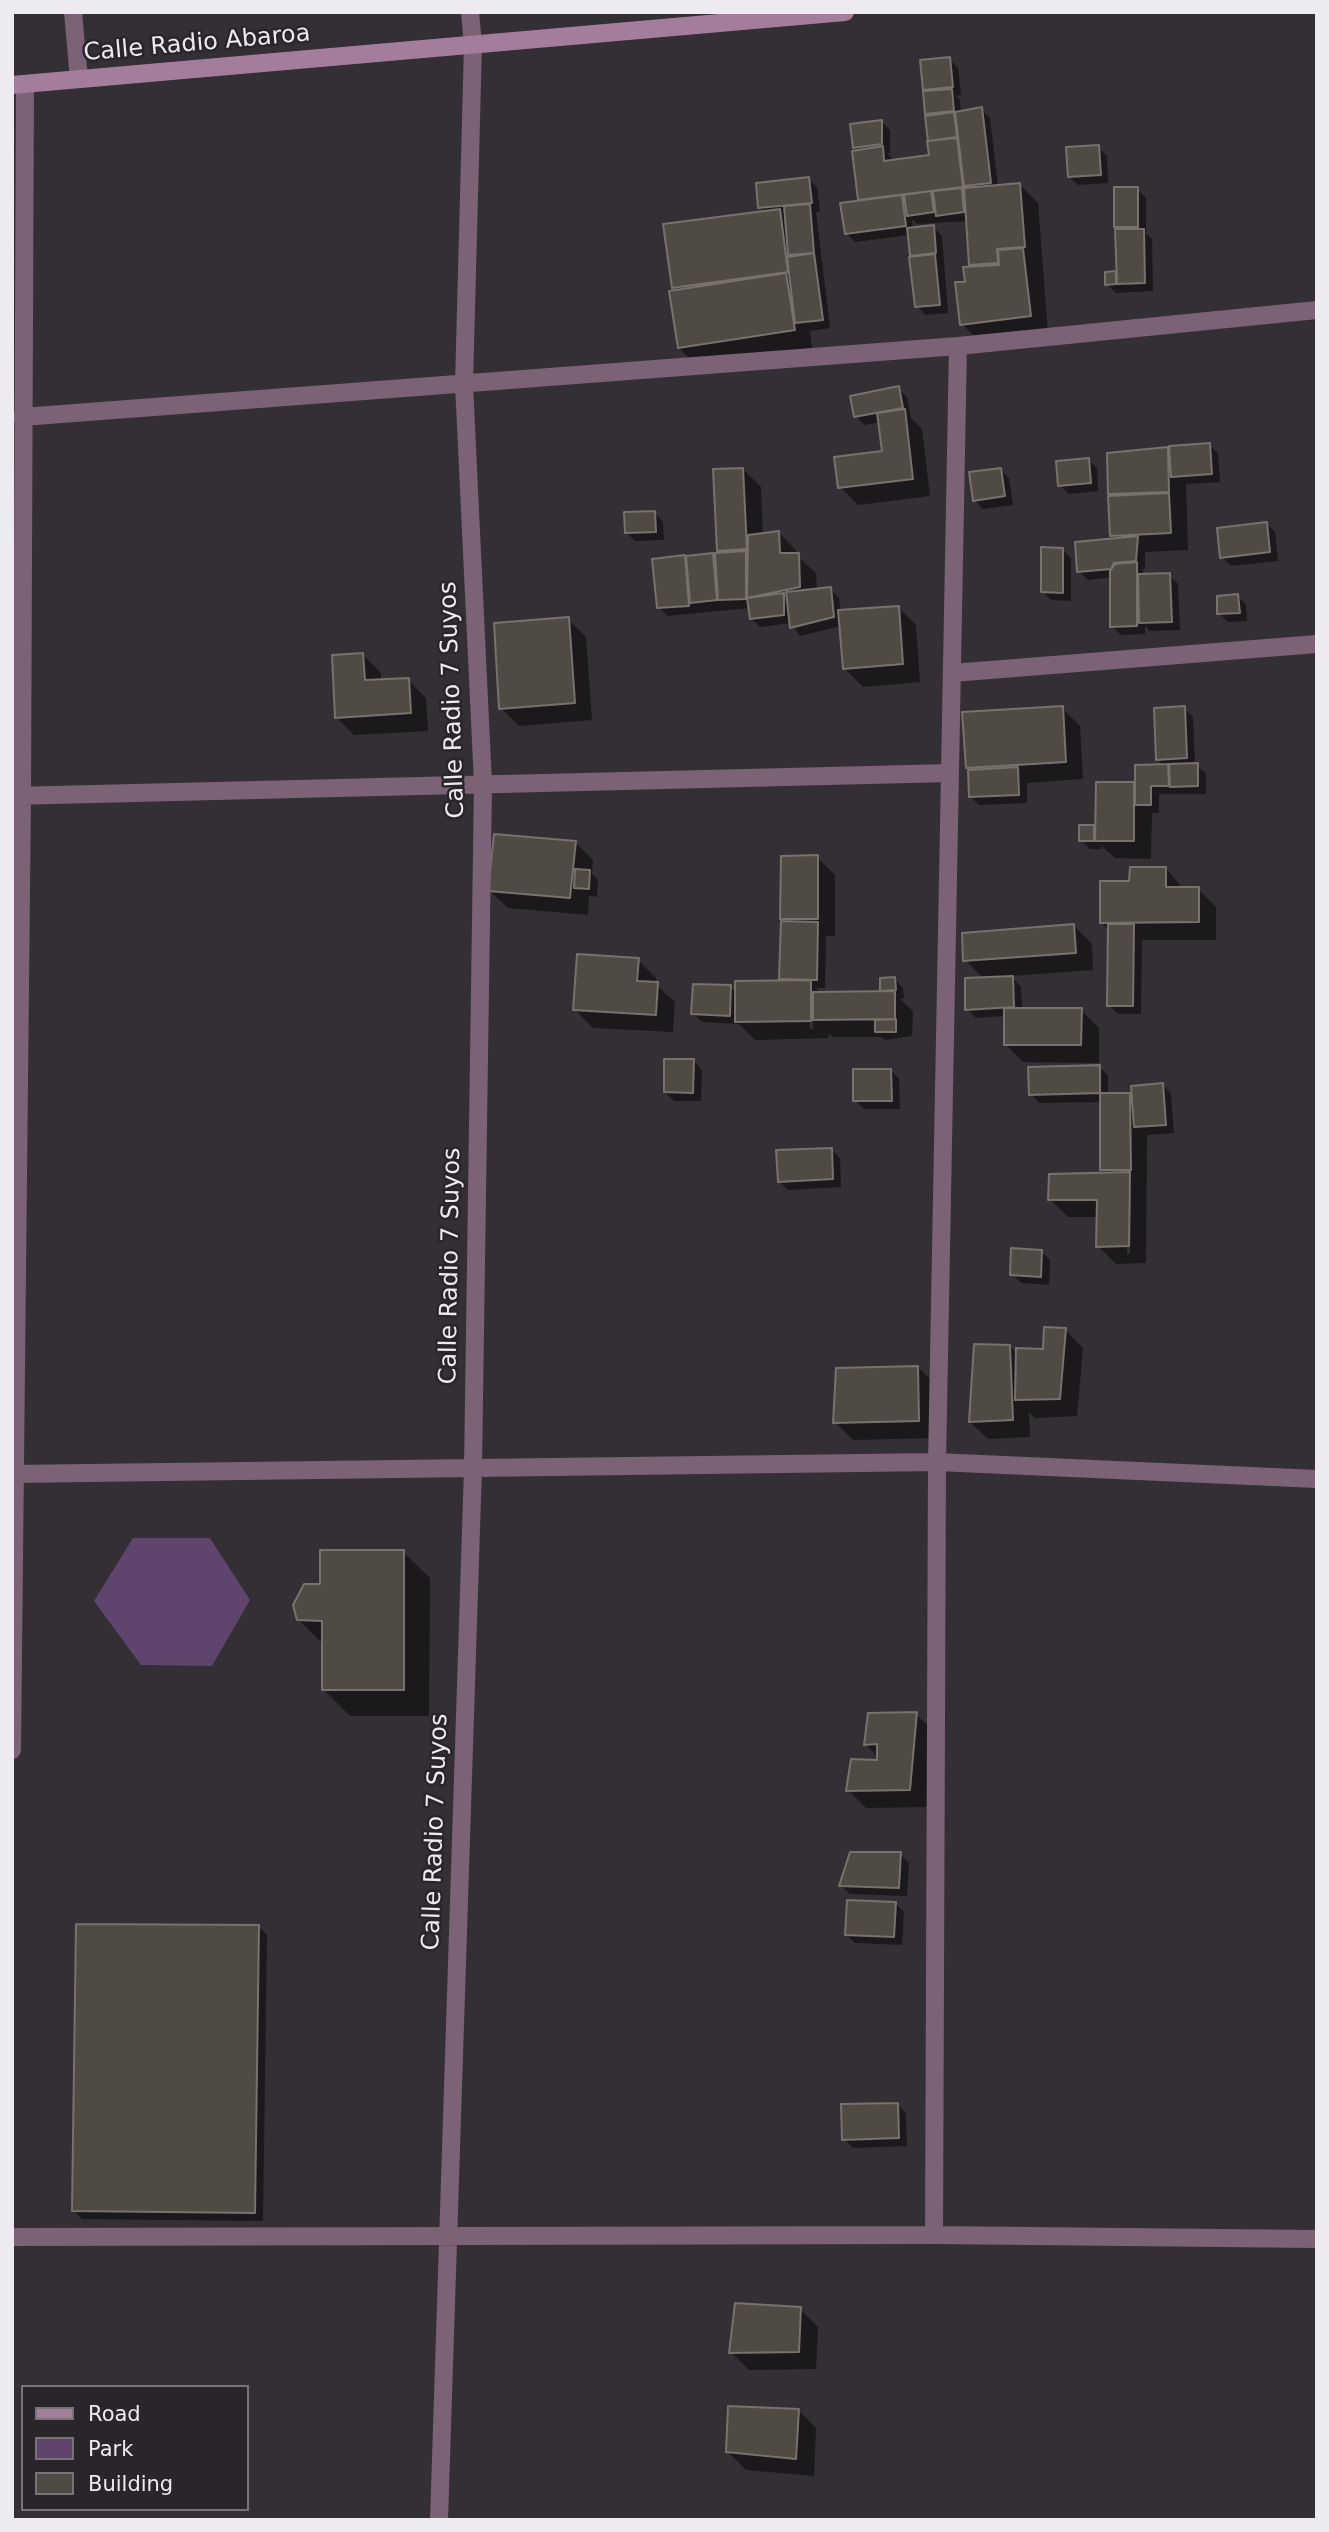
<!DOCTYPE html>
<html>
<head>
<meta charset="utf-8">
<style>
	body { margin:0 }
	#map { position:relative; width:1329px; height:2532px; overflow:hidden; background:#332f35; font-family:"DejaVu Sans",sans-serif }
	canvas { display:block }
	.frame { position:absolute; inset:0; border:14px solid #edebef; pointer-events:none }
	.legend { position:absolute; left:21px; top:2385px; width:228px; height:126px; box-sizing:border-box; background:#29252b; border:2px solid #777479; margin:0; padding:9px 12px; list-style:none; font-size:21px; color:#edebef }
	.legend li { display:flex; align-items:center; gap:14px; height:35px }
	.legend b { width:35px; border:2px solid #777479 }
</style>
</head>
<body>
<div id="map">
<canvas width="1329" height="2532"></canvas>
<div class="frame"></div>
<ul class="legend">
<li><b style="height:9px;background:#a57d9c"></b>Road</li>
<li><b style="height:19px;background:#5f456d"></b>Park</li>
<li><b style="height:19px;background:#504a45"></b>Building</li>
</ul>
</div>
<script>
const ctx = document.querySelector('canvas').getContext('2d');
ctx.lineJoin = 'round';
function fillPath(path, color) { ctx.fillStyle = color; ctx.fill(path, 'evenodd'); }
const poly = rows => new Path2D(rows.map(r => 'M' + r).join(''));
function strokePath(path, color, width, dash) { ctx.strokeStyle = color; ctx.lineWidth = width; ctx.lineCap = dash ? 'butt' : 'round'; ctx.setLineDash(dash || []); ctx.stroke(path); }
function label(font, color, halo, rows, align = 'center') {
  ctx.font = font + ' "DejaVu Sans",sans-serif'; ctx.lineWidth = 5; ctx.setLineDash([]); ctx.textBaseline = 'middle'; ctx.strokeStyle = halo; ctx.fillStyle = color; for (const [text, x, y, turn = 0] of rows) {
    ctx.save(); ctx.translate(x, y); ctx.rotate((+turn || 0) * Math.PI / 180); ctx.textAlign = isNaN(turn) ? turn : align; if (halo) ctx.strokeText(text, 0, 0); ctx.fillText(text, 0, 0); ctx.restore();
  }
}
fillPath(poly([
	[133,1538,210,1538,250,1600,212,1666,141,1665,94,1601]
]), '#5f456d');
fillPath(poly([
	[949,59,958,68,961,95,956,96,960,100,961,113,981,109,990,118,998,187,1020,185,1038,203,1048,333,980,342,962,324,967,283,975,268,971,264,968,221,917,224,912,219,913,229,933,227,942,236,948,313,925,315,917,306,910,235,855,242,846,233,863,202,860,199,858,151,854,148,882,122,890,130,890,153,887,153,895,162,931,157,930,117,926,113,928,93,924,89],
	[1098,147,1107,156,1108,183,1078,185,1069,176],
	[808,179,817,187,820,211,816,212,830,328,810,331,812,348,697,366,679,348,677,291,673,287,766,213,760,207],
	[1137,189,1146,198,1146,234,1152,239,1153,291,1116,293,1107,284,1107,274,1118,273,1120,231,1116,227],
	[898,388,907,397,911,418,922,429,930,496,858,505,840,487,884,452,880,422,864,425,856,416],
	[1209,445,1218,453,1220,482,1186,484,1188,550,1145,552,1145,569,1142,569,1145,576,1169,575,1178,584,1180,630,1150,631,1145,626,1145,634,1121,635,1112,626,1113,577,1088,580,1079,571,1116,539,1112,535,1114,498,1110,494,1167,449,1171,452],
	[1113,561,1120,561,1109,575],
	[1088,460,1097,468,1098,491,1069,494,1060,485],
	[743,469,761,487,763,535,778,532,796,550,796,555,816,573,817,590,830,589,839,598,841,612,898,607,916,625,920,682,863,687,845,669,841,626,800,636,791,623,760,627,752,619,750,608,667,616,659,607,654,560,713,555,716,559,722,554,718,550],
	[1000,469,1009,478,1013,505,983,509,974,500],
	[655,513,663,522,664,540,635,541,626,532],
	[1267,524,1275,532,1278,561,1231,566,1222,557],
	[1062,549,1071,558,1071,601,1051,600,1043,592],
	[1238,596,1246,605,1247,621,1228,622,1219,613],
	[568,619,586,637,592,720,519,726,501,708],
	[363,655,381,673,381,681,408,680,426,698,428,731,354,735,336,717],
	[1062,708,1080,726,1083,779,1027,783,1027,803,979,805,970,796,967,767],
	[1184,708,1193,717,1195,765,1206,773,1206,794,1159,794,1159,813,1152,813,1151,859,1115,858,1102,846,1102,849,1090,849,1081,840,1093,827,1097,830,1134,784,1137,787,1164,766,1157,759],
	[575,842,593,860,592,874,598,880,597,897,589,896,588,915,508,908,490,891],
	[817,857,835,875,835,936,826,936,825,988,816,988,822,994,885,993,882,990,895,979,903,988,904,998,900,999,913,1011,912,1036,885,1040,881,1037,833,1037,828,1033,829,1038,755,1040,739,1024,702,1022,693,1013,730,987,737,993,785,982,781,979,786,923,782,918],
	[809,998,813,998,813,1029,810,1029],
	[1166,868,1183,889,1198,889,1216,907,1216,940,1142,940,1141,1014,1118,1014,1109,1005,1109,930,1102,923],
	[1074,926,1092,944,1093,970,1011,976,1021,987,1022,1010,1081,1010,1099,1028,1099,1063,1023,1062,1005,1044,1005,1016,976,1018,967,1009,984,979,965,960],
	[638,960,656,978,655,984,675,1002,673,1032,593,1028,575,1010],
	[694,1061,702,1070,701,1101,674,1101,665,1092],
	[1099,1067,1108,1075,1108,1095,1130,1095,1134,1099,1163,1085,1171,1094,1174,1133,1147,1135,1146,1263,1116,1264,1098,1246,1098,1217,1068,1217,1050,1199,1106,1174,1102,1170,1102,1102,1039,1103,1031,1094],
	[1128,1189,1131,1189,1130,1254,1127,1254],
	[891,1070,899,1079,900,1109,864,1109,855,1100],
	[831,1149,840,1158,841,1187,788,1190,779,1181],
	[1042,1252,1050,1260,1049,1285,1021,1283,1012,1274],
	[1065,1330,1083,1348,1077,1416,1035,1418,1029,1412,1030,1437,988,1439,970,1422,1010,1346,1018,1355,1044,1351],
	[918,1367,936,1385,936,1438,853,1440,835,1422],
	[403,1552,430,1578,429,1716,350,1716,323,1689,324,1645,298,1619,322,1586],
	[916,1714,934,1732,927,1807,866,1808,848,1790,879,1762,879,1758,866,1745],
	[900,1854,909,1863,907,1896,850,1894,841,1886],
	[895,1903,904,1912,902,1945,855,1943,846,1934],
	[258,1926,267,1935,263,2221,82,2219,74,2211],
	[897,2104,906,2113,907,2146,853,2148,844,2139],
	[800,2309,818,2327,816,2369,749,2370,731,2352],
	[798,2410,816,2428,814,2476,746,2470,728,2452]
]), '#0007');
const building = poly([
	[950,57,953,87,923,90,920,60,950,57],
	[952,89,954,111,925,114,923,91,952,89],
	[982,107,991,183,964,186,955,112,982,107],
	[954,112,957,137,928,141,925,116,954,112],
	[882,120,882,144,853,148,850,124,882,120],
	[957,138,963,187,858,200,852,151,883,146,884,161,929,155,927,141,957,138],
	[1099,145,1101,175,1068,177,1066,147,1099,145],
	[809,177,812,203,758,208,756,183,809,177],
	[1020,183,1025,247,997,249,998,263,969,265,964,188,1020,183],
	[1114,187,1138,187,1138,227,1114,227,1114,187],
	[962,188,964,212,936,216,933,191,962,188],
	[931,191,934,212,907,216,904,195,931,191],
	[902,195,906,226,845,234,840,203,902,195],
	[810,204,814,253,788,255,784,206,810,204],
	[780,209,788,272,672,288,663,224,780,209],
	[934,225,936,253,910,256,907,228,934,225],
	[1115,229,1144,229,1145,283,1117,284,1115,229],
	[1023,248,1031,316,960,325,955,282,965,282,963,267,999,265,998,250,1023,248],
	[814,253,823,320,795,323,787,257,814,253],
	[935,254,940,305,915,307,909,257,935,254],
	[1116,271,1116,284,1105,285,1105,272,1116,271],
	[786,273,795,330,678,348,669,291,786,273],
	[899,386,903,408,854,417,850,396,899,386],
	[905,409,913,479,838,488,834,457,882,451,877,413,905,409],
	[1210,443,1212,474,1171,477,1169,446,1210,443],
	[1168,447,1169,492,1108,494,1107,453,1168,447],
	[1089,458,1091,483,1058,486,1056,461,1089,458],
	[743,468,747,549,717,551,713,469,743,468],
	[1001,468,1005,496,973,501,969,472,1001,468],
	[1169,493,1171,533,1110,536,1108,496,1169,493],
	[655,511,656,532,625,533,624,512,655,511],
	[1267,522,1270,552,1220,558,1217,528,1267,522],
	[779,531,780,553,799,553,800,587,747,598,748,535,779,531],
	[1138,536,1136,561,1114,563,1111,569,1077,572,1075,542,1138,536],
	[1041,547,1063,548,1063,593,1041,592,1041,547],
	[746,551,746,599,718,600,715,553,746,551],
	[713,553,717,600,690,603,686,556,713,553],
	[685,555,689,606,657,608,652,559,685,555],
	[1137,562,1137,626,1110,627,1110,571,1115,564,1137,562],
	[1170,573,1172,622,1139,623,1138,574,1170,573],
	[831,587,834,617,790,628,786,592,831,587],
	[784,593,784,615,750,619,747,598,784,593],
	[1238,594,1240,613,1217,614,1217,596,1238,594],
	[899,606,903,664,843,669,838,610,899,606],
	[569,617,575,703,499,709,494,623,569,617],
	[363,653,365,680,409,678,411,713,335,718,332,655,363,653],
	[1063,706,1066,762,966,768,962,712,1063,706],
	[1185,706,1187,758,1156,760,1154,708,1185,706],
	[1198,763,1198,786,1170,787,1169,764,1198,763],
	[1168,764,1169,786,1151,786,1151,805,1135,805,1135,765,1168,764],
	[1018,767,1019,795,969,797,968,770,1018,767],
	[1096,782,1134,782,1134,841,1095,841,1096,782],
	[1079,825,1094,825,1094,841,1079,841,1079,825],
	[494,834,576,841,570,898,488,891,494,834],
	[818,855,818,919,780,919,781,856,818,855],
	[1130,867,1166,867,1166,887,1199,887,1199,922,1100,923,1100,881,1129,881,1130,867],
	[575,869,590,870,589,889,574,888,575,869],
	[781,921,818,922,817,980,779,979,781,921],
	[1074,924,1076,953,963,961,962,933,1074,924],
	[1108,924,1134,924,1133,1006,1107,1006,1108,924],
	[577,954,639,958,637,981,658,982,656,1015,573,1010,577,954],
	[1013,976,1014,1007,965,1010,965,978,1013,976],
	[895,977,896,990,880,991,880,978,895,977],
	[811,980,811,1021,735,1022,735,981,811,980],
	[693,984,731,985,730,1016,691,1014,693,984],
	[895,991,895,1019,813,1020,813,992,895,991],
	[1004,1008,1082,1008,1081,1045,1004,1045,1004,1008],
	[896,1019,896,1032,875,1032,875,1020,896,1019],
	[664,1059,694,1059,693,1093,664,1092,664,1059],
	[1100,1065,1100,1093,1029,1095,1028,1067,1100,1065],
	[853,1069,891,1069,892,1101,853,1101,853,1069],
	[1163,1083,1166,1125,1134,1127,1131,1086,1163,1083],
	[1100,1093,1130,1093,1131,1170,1100,1170,1100,1093],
	[832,1148,833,1179,778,1182,776,1150,832,1148],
	[1130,1172,1129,1246,1096,1247,1097,1200,1048,1200,1049,1174,1130,1172],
	[1011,1248,1042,1250,1041,1277,1010,1275,1011,1248],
	[1044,1327,1066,1328,1060,1399,1015,1400,1016,1348,1043,1349,1044,1327],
	[974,1344,1010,1345,1013,1420,969,1422,974,1344],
	[918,1366,919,1421,833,1423,836,1368,918,1366],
	[320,1550,404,1550,404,1690,322,1690,322,1621,297,1620,293,1605,304,1584,320,1584,320,1550],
	[917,1712,910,1790,846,1791,851,1759,877,1760,877,1744,864,1745,868,1713,917,1712],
	[850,1852,901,1852,899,1888,839,1886,850,1852],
	[847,1900,896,1902,894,1937,845,1935,847,1900],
	[76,1924,259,1925,255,2213,72,2211,76,1924],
	[898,2103,899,2138,842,2140,841,2104,898,2103],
	[735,2303,801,2307,799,2352,729,2353,735,2303],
	[728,2406,799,2409,796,2459,726,2452,728,2406]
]);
fillPath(building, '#504a45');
strokePath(building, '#78726c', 2);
strokePath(poly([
	[73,12,79,79],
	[22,417,958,346,1317,310],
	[952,673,1317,644],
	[12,796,950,773],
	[12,1474,937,1462,1317,1479],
	[12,1750,22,795,25,84],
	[934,2235,937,1462,958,346],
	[12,2237,934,2235,1317,2239],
	[439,2520,473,1468,483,784,464,384,473,45,470,12]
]), '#7b6276', 18);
strokePath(poly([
	[12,85,845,12]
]), '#a57d9c', 18);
label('24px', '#edebef', '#29252b', [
	["Calle Radio Abaroa",197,44,-5],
	["Calle Radio 7 Suyos",453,700,-92],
	["Calle Radio 7 Suyos",451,1266,-89],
	["Calle Radio 7 Suyos",436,1832,-88]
]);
</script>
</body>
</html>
